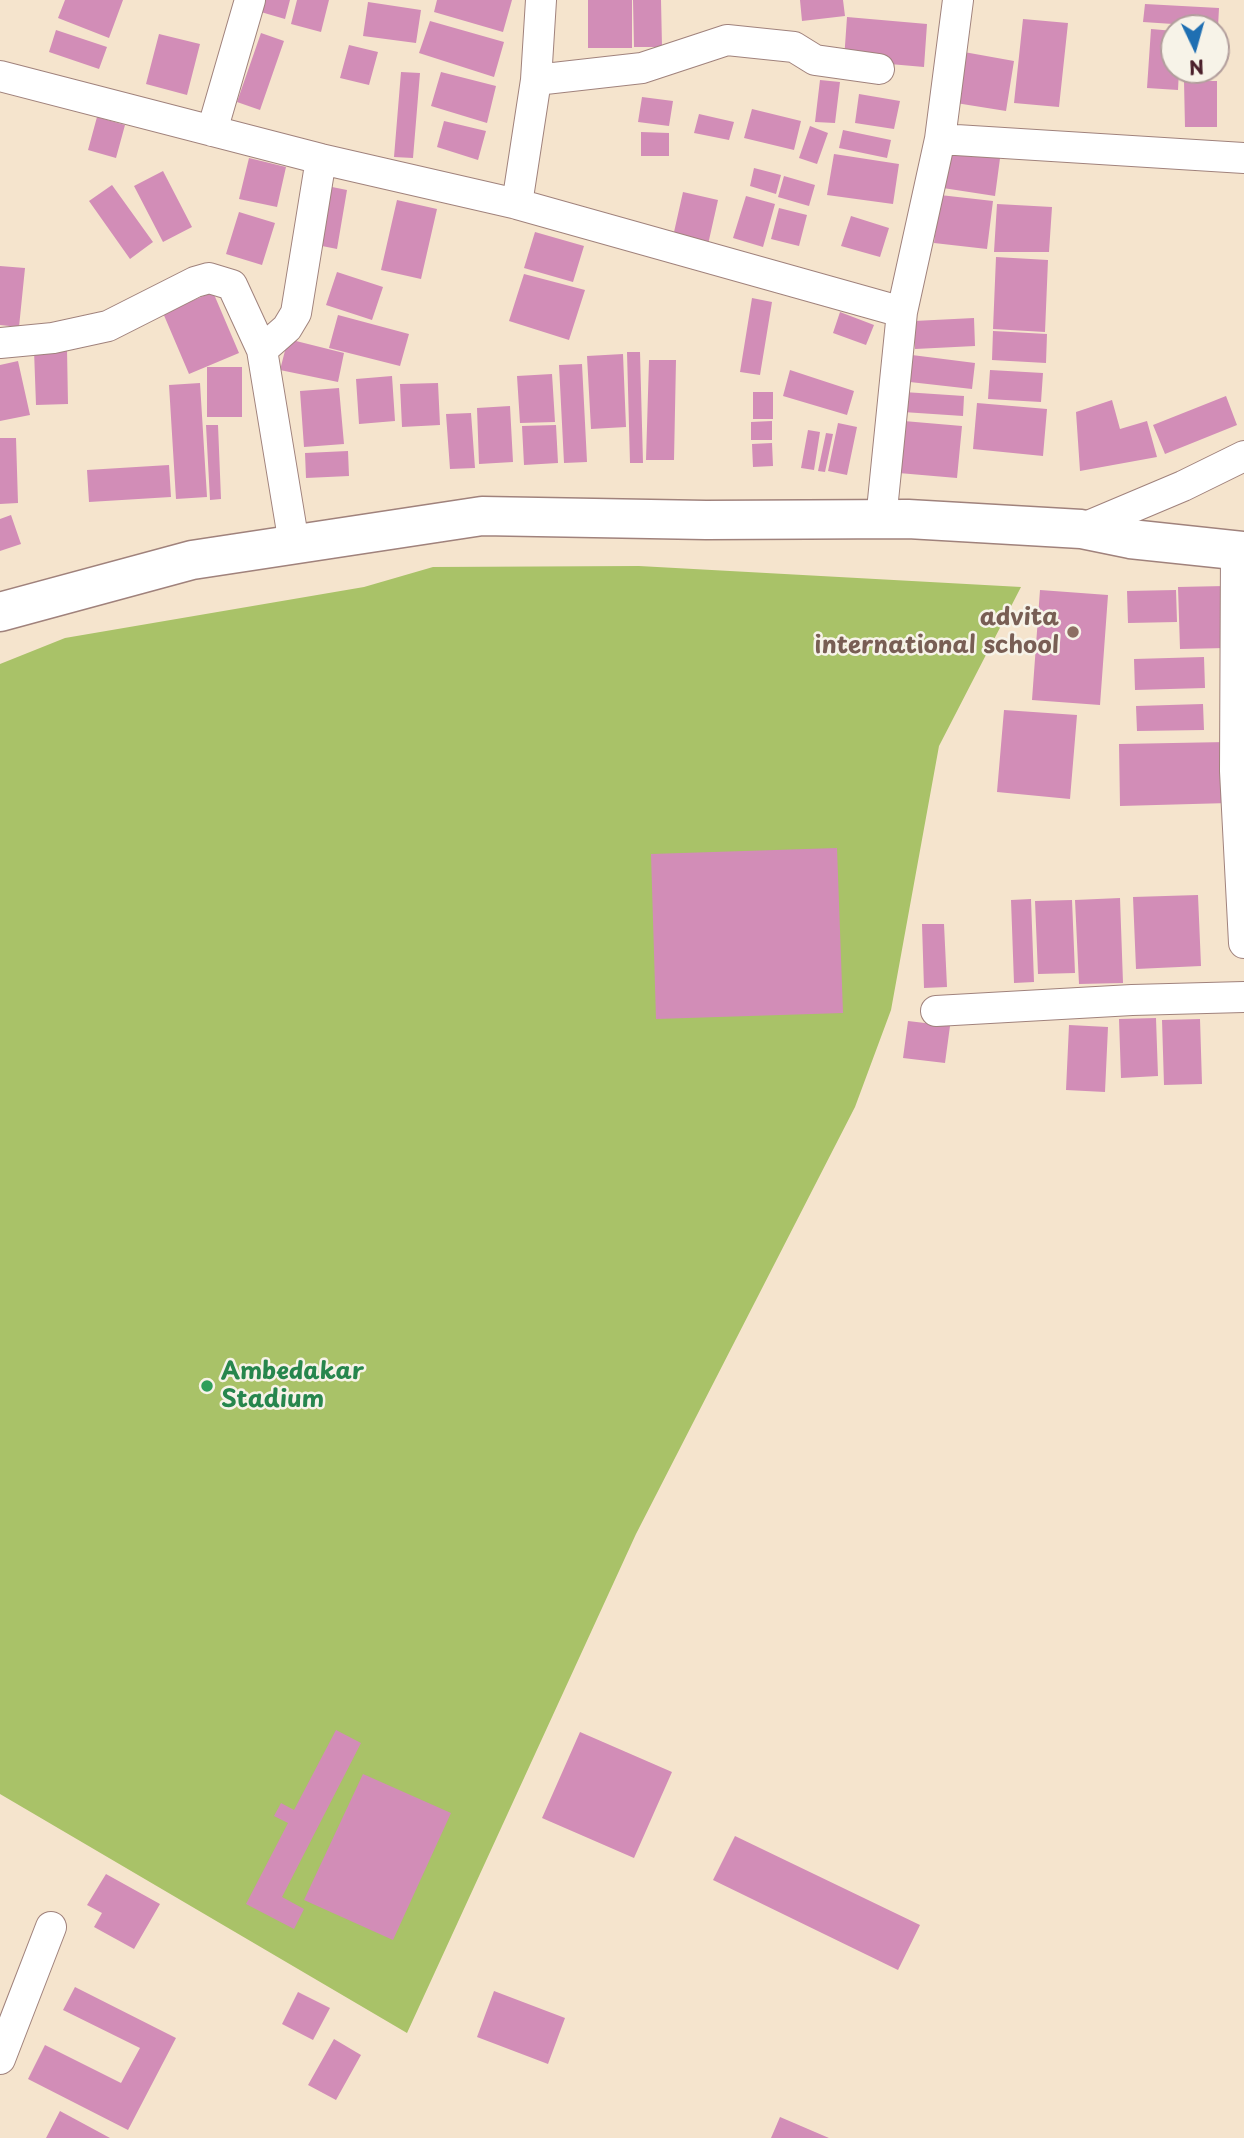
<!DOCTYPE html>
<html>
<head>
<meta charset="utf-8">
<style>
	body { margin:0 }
	#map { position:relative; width:1244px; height:2138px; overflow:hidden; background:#f5e4cd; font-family:"Playpen Sans",sans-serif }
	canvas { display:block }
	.north { position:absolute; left:1160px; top:14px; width:70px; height:70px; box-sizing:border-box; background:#f7f3e8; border:2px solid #b29e9c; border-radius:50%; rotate:175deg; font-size:19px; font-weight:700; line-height:28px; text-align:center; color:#4a1f2b }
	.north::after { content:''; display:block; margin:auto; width:24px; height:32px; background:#1f6fb2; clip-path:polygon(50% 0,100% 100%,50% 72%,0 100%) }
</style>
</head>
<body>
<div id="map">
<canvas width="1244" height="2138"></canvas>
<div class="north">N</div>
</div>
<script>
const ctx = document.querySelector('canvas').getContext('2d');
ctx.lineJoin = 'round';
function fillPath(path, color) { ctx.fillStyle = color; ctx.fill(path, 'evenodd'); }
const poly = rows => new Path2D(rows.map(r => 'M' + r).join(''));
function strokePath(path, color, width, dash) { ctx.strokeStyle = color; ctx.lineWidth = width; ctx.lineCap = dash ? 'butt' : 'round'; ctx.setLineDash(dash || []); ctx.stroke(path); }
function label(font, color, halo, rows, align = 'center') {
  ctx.font = font + ' "Playpen Sans",sans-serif'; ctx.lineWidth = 5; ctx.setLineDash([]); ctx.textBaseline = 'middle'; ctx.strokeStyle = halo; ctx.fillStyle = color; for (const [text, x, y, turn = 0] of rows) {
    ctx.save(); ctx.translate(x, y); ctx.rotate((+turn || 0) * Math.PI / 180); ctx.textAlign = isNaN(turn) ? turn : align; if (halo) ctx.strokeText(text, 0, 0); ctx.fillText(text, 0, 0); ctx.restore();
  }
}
fillPath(poly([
	[639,566,1021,587,939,746,891,1010,855,1107,636,1534,407,2033,0,1794,0,664,65,638,364,587,433,567]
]), '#a9c268');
fillPath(poly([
	[65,0,123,0,109,38,58,18],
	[256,0,290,0,285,19,254,10],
	[297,0,329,0,321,32,291,24],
	[437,0,512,0,503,32,434,12],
	[588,0,632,0,632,48,588,48],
	[633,0,661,0,662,47,634,47],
	[800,0,843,0,845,16,802,21],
	[368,2,421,10,416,43,363,36],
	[1145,4,1219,8,1218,27,1143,22],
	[847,17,927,24,924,67,844,60],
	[1023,19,1068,23,1059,107,1014,103],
	[430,21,504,42,494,77,419,53],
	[1151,29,1174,31,1174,70,1179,70,1178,90,1147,88],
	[56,30,107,47,99,69,49,52],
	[261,33,284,41,260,110,237,102],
	[159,34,200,44,187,95,146,84],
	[349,45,378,52,369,85,340,78],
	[964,52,1014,61,1006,111,956,103],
	[401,72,420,73,413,158,394,157],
	[441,72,496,86,487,123,431,106],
	[820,80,840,82,835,123,815,122],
	[1184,81,1217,81,1217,127,1185,127],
	[859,94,900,101,894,129,855,123],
	[642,97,673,101,669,126,638,122],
	[752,109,801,121,794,150,744,138],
	[699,114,734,122,729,140,694,133],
	[97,117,125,125,116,158,88,150],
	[444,121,486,131,478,160,437,147],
	[810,126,828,133,817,164,799,158],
	[843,130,891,140,887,158,839,148],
	[641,132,669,133,669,156,641,156],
	[950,144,1001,151,995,196,943,188],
	[834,154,899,164,893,204,827,195],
	[249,158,286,167,277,207,239,199],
	[754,168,781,175,776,194,750,186],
	[163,171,192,227,163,242,134,186],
	[784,176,815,185,809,206,778,197],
	[112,185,153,242,130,259,89,201],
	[332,187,347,190,337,249,322,246],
	[683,192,718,200,707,249,672,241],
	[940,195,993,201,987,249,934,243],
	[746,196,775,204,763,247,733,238],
	[397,200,437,209,421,279,381,270],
	[997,204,1052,207,1049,252,994,252],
	[779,208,807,215,799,246,771,239],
	[239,212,275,223,262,265,226,254],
	[851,216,889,228,880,257,841,246],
	[535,232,584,246,573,282,524,268],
	[996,257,1048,260,1045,332,993,329],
	[0,266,25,268,19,327,0,325],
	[337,272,383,287,372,320,326,305],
	[524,274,585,290,569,340,509,321],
	[213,292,239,353,189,374,163,313],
	[752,298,772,302,760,375,740,372],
	[840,312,874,325,866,345,833,333],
	[338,315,409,334,400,366,329,348],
	[974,318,975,346,915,349,914,321],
	[993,331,1047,334,1046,363,992,360],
	[288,339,344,353,338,382,280,370],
	[67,349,68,404,36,405,34,350],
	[627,352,640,352,643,463,630,463],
	[623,354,626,427,591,429,587,356],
	[904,354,975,363,972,389,901,381],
	[649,360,676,360,674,460,646,460],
	[18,361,30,415,0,421,0,365],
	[582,364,587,462,564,463,559,365],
	[207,367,242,367,242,417,207,417],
	[790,370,854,391,847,415,783,396],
	[990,370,1043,373,1041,402,988,399],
	[552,374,555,422,520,423,517,376],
	[392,376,395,421,359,424,356,379],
	[200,383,207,497,176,499,169,385],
	[438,383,440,425,402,427,400,384],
	[339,388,344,444,304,447,300,391],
	[753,392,773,392,773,419,753,419],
	[904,392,964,396,963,416,903,412],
	[1226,396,1237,425,1165,454,1153,425],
	[1112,400,1120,429,1147,421,1157,457,1080,471,1076,412],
	[977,403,1047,409,1043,456,973,449],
	[510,406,513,462,479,464,477,408],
	[471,413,475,468,450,469,446,414],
	[892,420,962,426,957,478,887,472],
	[772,421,772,440,751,440,751,422],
	[838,423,857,427,847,475,828,471],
	[206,425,218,425,221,499,210,500],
	[556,425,558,463,524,465,522,426],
	[808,430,820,432,814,470,801,468],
	[826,433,833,434,825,472,818,471],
	[0,438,16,438,18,503,0,504],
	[772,443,773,466,753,467,752,444],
	[348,451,349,476,306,478,305,453],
	[169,465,171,497,89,502,87,470],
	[11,515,21,544,0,551,0,519],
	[1225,586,1226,648,1180,649,1178,587],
	[1040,590,1108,595,1100,705,1032,700],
	[1176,590,1177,622,1128,623,1127,591],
	[1204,657,1205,688,1135,690,1134,659],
	[1203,704,1204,730,1137,731,1136,706],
	[1004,710,1077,715,1070,799,997,792],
	[1227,742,1229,803,1120,806,1119,744],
	[837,848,843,1013,656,1019,651,854],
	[1198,895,1201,966,1136,969,1133,897],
	[1120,898,1123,983,1079,984,1075,900],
	[1031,899,1034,982,1014,983,1011,900],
	[1072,900,1075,973,1038,974,1035,901],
	[922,924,944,924,947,987,924,988],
	[1156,1018,1158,1076,1121,1078,1119,1019],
	[1200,1019,1202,1084,1164,1085,1162,1020],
	[908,1021,950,1026,945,1063,903,1058],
	[1069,1025,1108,1027,1105,1092,1066,1090],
	[336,1730,361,1743,282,1897,304,1909,294,1929,246,1904,288,1823,274,1816,281,1803,294,1810],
	[580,1732,672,1772,634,1858,542,1818],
	[363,1774,451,1813,393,1940,304,1900],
	[735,1836,920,1925,898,1970,713,1880],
	[106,1874,160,1904,134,1949,94,1927,102,1913,87,1905],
	[75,1987,176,2038,128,2130,28,2079,45,2045,121,2083,140,2048,63,2010],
	[494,1991,565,2018,548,2064,477,2037],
	[298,1992,330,2008,313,2040,282,2024],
	[334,2039,361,2055,336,2100,308,2085],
	[60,2111,110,2138,46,2138],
	[780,2117,829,2138,771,2138]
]), '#d28db7');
const street = poly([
	[0,76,321,159,517,204,902,312,881,520],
	[536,80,642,68,727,40,794,47,815,60,879,69],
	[212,131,250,0],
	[940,139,1244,158],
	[517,204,536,80,541,0],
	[902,312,940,139,958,0],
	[0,343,53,338,108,326,195,282,209,278,232,285,262,350,294,544],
	[262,350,287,328,296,313,321,159],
	[1081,529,1183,486,1244,456],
	[1236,551,1235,771,1244,943],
	[936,1011,1132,1000,1244,997],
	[0,2059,51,1927]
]);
const secondary = poly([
	[0,612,192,560,482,516,706,520,908,519,1081,529,1130,539,1244,551]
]);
strokePath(street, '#a0827c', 32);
strokePath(secondary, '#a0827c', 41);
strokePath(street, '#fff', 30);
strokePath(secondary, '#fff', 38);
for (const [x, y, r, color] of [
	[1073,632,7,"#8d6e63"],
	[207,1386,7,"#2e9e5b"]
]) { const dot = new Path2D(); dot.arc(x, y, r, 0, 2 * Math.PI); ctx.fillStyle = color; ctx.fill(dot); strokePath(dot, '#f7f3e8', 2.5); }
label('bold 24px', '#785e54', '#f7f3e8', [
	["advita",1059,618],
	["international school",1059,646]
], 'right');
label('bold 24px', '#27864d', '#f7f3e8', [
	["Ambedakar",221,1372],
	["Stadium",221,1400]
], 'left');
</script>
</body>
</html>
